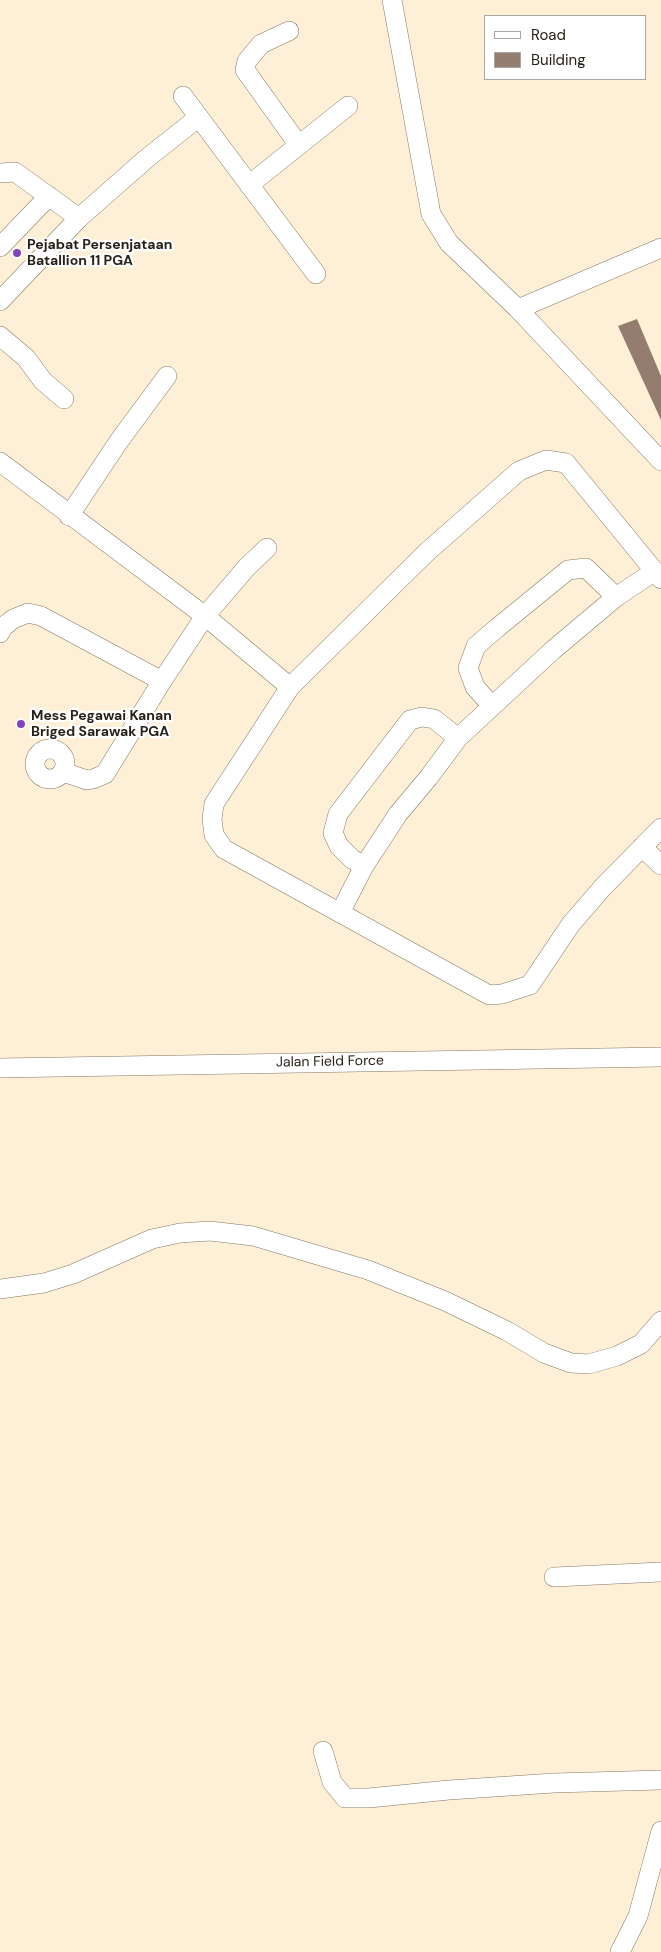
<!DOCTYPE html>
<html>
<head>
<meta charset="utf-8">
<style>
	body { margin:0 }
	#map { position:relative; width:661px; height:1952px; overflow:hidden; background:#fef0d7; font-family:"DM Sans",sans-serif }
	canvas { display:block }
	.legend { position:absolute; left:484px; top:15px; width:162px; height:65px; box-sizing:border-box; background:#fff; border:1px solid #a9a7a3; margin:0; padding:6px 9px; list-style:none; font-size:15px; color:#272218 }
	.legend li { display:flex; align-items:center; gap:10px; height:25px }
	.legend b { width:25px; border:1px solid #a9a7a3 }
</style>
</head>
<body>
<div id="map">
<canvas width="661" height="1952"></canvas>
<ul class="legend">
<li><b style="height:6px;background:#fff"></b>Road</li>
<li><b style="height:14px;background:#947d6e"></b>Building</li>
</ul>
</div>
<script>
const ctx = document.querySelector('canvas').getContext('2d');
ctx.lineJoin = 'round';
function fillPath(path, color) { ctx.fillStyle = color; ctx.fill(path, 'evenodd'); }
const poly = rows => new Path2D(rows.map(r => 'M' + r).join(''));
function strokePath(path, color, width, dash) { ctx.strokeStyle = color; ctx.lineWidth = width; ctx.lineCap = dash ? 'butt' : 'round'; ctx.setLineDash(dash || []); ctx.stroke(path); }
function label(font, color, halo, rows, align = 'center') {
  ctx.font = font + ' "DM Sans",sans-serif'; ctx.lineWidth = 4.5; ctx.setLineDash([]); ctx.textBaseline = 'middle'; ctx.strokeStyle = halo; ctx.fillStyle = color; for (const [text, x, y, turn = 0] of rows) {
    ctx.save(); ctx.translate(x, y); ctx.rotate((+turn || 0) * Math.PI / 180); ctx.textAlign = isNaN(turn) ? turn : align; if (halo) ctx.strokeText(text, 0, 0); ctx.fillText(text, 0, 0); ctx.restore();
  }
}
fillPath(poly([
	[637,319,661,376,661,420,618,326]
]), '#947d6e');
const minor = poly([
	[392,0,431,214,449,243,518,309,661,461],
	[289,31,261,44,247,61,245,70,298,144],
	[183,96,316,274],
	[0,173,15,172,79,218],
	[249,185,348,106],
	[0,247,49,196],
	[0,301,79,218,146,159,199,117],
	[518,309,661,248],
	[0,336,26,358,43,381,64,399],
	[0,462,205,616,290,687],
	[69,516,119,441,167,376],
	[661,579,566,463,546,460,519,471,427,552,290,687,214,804,212,819,214,835,224,849,489,995,502,994,530,985,571,924,603,887,661,828],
	[0,633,2,628,13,619,28,613,41,616,162,681],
	[491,705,475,687,468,668,476,646,497,628,568,570,586,568,616,597],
	'35 764a15 15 0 1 1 30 0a15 15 0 1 1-30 0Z',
	[63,772,87,780,93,779,105,774,162,681,205,616,247,567,267,548],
	[642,847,661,865],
	[364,866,352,859,339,846,333,833,338,814,410,720,422,717,434,719,458,738],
	[340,913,364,866,398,814,429,777,458,738,553,650,616,597,655,571],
	[0,1068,661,1057],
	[0,1289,44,1283,73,1274,152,1239,180,1233,210,1231,253,1236,368,1270,445,1301,507,1331,544,1353,571,1363,589,1364,617,1356,641,1344,661,1321],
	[554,1577,661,1572],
	[323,1751,332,1782,345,1798,369,1798,449,1790,554,1783,661,1780],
	[620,1952,638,1916,661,1831]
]);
strokePath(minor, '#847761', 20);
strokePath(minor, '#fff', 19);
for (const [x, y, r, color] of [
	[17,253,5,"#8144b9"],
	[21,724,5,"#8144b9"]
]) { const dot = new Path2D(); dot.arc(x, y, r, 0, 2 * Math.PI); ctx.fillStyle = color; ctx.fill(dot); strokePath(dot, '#fff', 2); }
label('bold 14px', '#272218', '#fff', [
	["Pejabat Persenjataan",27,245],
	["Batallion 11 PGA",27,261],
	["Mess Pegawai Kanan",31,716],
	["Briged Sarawak PGA",31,732]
], 'left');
label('14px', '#272218', '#fff', [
	["Jalan Field Force",330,1062,-1]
]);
</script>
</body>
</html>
